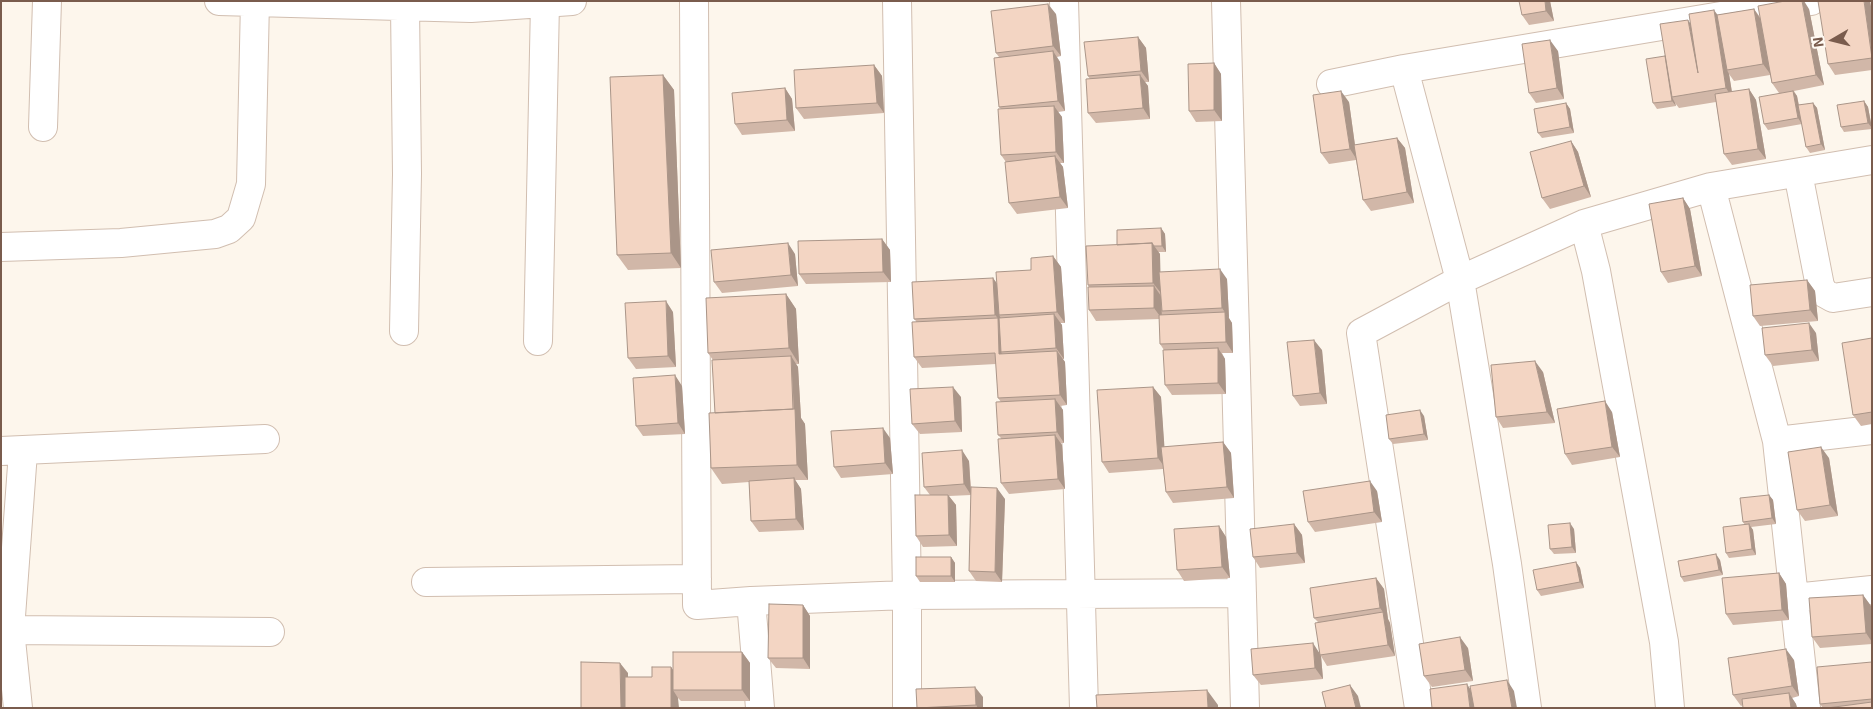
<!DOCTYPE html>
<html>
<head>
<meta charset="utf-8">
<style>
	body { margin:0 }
	#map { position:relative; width:1873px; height:709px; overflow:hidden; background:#fdf6ec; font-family:"Exo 2",sans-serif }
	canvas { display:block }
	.frame { position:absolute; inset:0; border:2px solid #7a5c4d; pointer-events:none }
	.north { position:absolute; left:1808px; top:15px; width:50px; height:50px; -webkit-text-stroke:4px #fffaf3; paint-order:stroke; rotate:262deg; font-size:14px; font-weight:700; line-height:20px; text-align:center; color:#7a5c4d }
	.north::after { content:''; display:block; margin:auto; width:18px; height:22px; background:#7a5c4d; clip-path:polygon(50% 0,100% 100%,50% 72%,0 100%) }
</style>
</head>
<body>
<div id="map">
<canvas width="1873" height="709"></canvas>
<div class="frame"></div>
<div class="north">N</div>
</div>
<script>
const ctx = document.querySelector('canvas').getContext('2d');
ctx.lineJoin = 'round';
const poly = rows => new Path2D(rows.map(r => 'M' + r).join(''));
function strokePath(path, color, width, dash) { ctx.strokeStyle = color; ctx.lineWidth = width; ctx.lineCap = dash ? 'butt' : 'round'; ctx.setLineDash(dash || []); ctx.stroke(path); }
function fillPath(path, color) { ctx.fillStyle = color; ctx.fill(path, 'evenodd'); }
const minor = poly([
	[219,1,471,8,572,1],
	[694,1,697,605,751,601,760,708],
	[897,1,907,595,1242,593],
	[1064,1,1084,708],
	[1226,1,1245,708],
	[1404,69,1460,280,1507,564,1527,708],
	[1331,84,1404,69,1811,1],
	[43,127,47,1],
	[1798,173,1820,286,1824,293,1833,298,1872,292],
	[1711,187,1777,441,1806,708],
	[1584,224,1596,271,1664,642,1670,708],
	[1,247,121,243,215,234,229,229,241,218,251,184,255,1],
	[404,331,407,174,405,6],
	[538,341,545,3],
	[1777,441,1872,430],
	[1,451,265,439],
	[426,582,697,579],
	[1794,598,1872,590],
	[751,601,907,595,907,708],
	[10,630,270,632],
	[18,708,10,630,23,452],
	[1419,708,1361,333,1460,280,1584,224,1711,187,1872,160]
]);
strokePath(minor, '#d1beb0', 30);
strokePath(minor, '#fff', 28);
fillPath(poly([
	[1550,1,1554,21,1529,25,1522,15],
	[1870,1,1872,12,1872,70,1835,75,1828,64],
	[1754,9,1760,17,1809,9,1824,85,1794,91,1797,96,1799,105,1813,103,1817,108,1825,150,1810,153,1806,147,1802,124,1768,130,1764,124,1779,93,1772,83,1770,75,1734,81,1729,74,1732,92,1749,89,1756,100,1766,159,1732,165,1724,154,1716,102,1679,108,1675,103,1676,106,1657,109,1653,103,1665,56,1717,15],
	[1056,14,1061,56,1057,57,1060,62,1065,111,1058,112,1062,117,1064,163,1060,163,1063,167,1068,208,1017,214,1009,203,1006,162,1001,155,1001,109,999,107,999,57,996,53],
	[1138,37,1146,48,1149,82,1145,82,1148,86,1150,119,1096,123,1088,113,1090,79,1088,76],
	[1558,51,1564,99,1536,103,1529,93],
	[1214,63,1221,74,1222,121,1196,122,1189,111],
	[874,65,882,76,884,113,804,119,796,108],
	[663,75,674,90,681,268,628,270,617,255],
	[785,88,792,99,795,131,742,135,735,124],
	[1864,101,1868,107,1872,129,1844,132,1841,127],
	[1349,102,1355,145,1397,138,1405,148,1414,203,1371,211,1363,200,1356,160,1329,164,1321,153],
	[1566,103,1570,109,1574,133,1542,138,1538,133],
	[1571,141,1578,152,1591,197,1550,209,1542,198],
	[1683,198,1690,209,1702,276,1668,283,1661,272],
	[1161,228,1165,234,1166,252,1158,252,1160,254,1160,272,1227,279,1229,318,1232,323,1233,353,1222,353,1225,359,1226,394,1172,395,1165,385,1164,350,1160,344,1160,319,1096,321,1089,310,1089,287,1088,285,1117,245],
	[882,239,890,250,891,282,806,284,799,274],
	[795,254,798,286,722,293,714,282],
	[1053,256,1061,267,1065,323,1060,323,1062,325,1064,359,1063,359,1065,362,1067,405,1060,406,1063,410,1064,443,1061,443,1062,445,1065,489,1009,494,1001,483,1001,438,998,435,1001,402,998,398,996,364,922,368,914,357,916,321,914,319,993,278,997,284,1031,270],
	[1807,280,1815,291,1818,321,1760,326,1753,316],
	[786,294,796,309,799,364,796,364,798,367,801,418,805,424,808,480,795,480,801,489,804,530,759,532,751,521,749,482,722,484,711,468,715,413,713,360,708,353],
	[673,312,676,367,636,369,628,358],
	[1816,333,1819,361,1773,366,1765,355],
	[1872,338,1872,424,1861,426,1853,415],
	[1322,350,1327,404,1300,406,1293,396],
	[1543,372,1555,423,1503,428,1496,417],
	[682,386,685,434,643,436,636,426],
	[1153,387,1161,397,1164,447,1223,442,1231,453,1234,498,1173,503,1166,492,1163,469,1109,473,1102,462],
	[961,397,962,432,920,434,912,424],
	[1612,412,1620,457,1572,465,1565,454],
	[1424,416,1428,440,1393,444,1389,439],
	[890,438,893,474,841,478,834,467],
	[1829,458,1838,516,1805,521,1797,510],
	[969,461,971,489,1005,499,1002,582,976,581,969,571,971,495,949,496,956,505,957,546,923,547,916,536,930,495,924,487],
	[1377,491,1382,522,1315,532,1308,522],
	[1769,495,1773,500,1776,524,1751,527,1753,530,1756,555,1729,558,1726,553,1745,525,1743,522],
	[1294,524,1302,535,1305,563,1260,568,1253,557],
	[1219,526,1226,537,1230,578,1184,581,1177,570],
	[1574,529,1576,553,1554,554,1550,549],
	[951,557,955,563,955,582,920,582,916,576],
	[1720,560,1723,575,1684,582,1681,577],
	[1576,562,1580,568,1584,588,1541,596,1537,590],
	[1779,573,1786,584,1789,620,1733,625,1726,614],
	[1376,578,1384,589,1388,619,1390,623,1395,656,1327,666,1321,656,1323,679,1261,685,1253,675,1319,652,1318,622,1314,618],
	[1863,595,1871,606,1872,644,1820,648,1812,637],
	[803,605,810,616,810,669,776,668,768,658],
	[1468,648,1473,681,1432,687,1424,676],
	[742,652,750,663,750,701,681,701,678,698,581,708,628,673,628,677,652,677,671,667,673,670],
	[1794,660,1799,696,1792,698,1796,704,1797,708,1743,708,1743,705,1741,706,1733,695],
	[1872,662,1872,708,1823,708,1820,704],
	[983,697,983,708,917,708]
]), '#d1b7a8');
fillPath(poly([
	[1545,1,1550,1,1554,21,1546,11],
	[1802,1,1804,1,1809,9,1824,85,1816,75],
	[1864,1,1870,1,1872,12,1872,55],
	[1048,4,1056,14,1061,56,1053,46],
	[1754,9,1761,20,1771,75,1763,64],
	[1714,10,1722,21,1727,70,1729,74,1733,99,1726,88],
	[1688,20,1695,30,1698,73],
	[1138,37,1146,48,1149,82,1141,71],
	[1550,40,1558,51,1564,99,1557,88],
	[1053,51,1060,62,1065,111,1058,101],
	[1214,63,1221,74,1222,121,1214,110],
	[874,65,882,76,884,113,877,103],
	[663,75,674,90,681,268,671,253],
	[1140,75,1148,86,1150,119,1143,108],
	[785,88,792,99,795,131,787,120],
	[1749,89,1756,100,1766,159,1758,149],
	[1341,91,1349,102,1357,160,1350,149],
	[1793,91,1797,96,1802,124,1798,118],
	[1672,97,1675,103,1676,106,1672,101],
	[1864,101,1868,107,1872,128,1868,123],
	[1566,103,1570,109,1574,133,1570,127],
	[1813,103,1817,108,1825,150,1821,144],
	[1054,106,1062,117,1064,163,1056,152],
	[1397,138,1405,148,1414,203,1407,192],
	[1571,141,1578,152,1591,197,1584,186],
	[1055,156,1063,167,1068,208,1060,197],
	[1683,198,1690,209,1702,276,1695,266],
	[1161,228,1165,234,1166,252,1162,246],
	[882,239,890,250,891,282,883,272],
	[788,243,795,254,798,286,791,275],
	[1152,243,1160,254,1161,293,1153,283],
	[1053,256,1061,267,1065,323,1057,312],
	[1220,269,1227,279,1229,318,1222,308],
	[993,278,1001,289,999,315,1002,320,1001,352,1007,361,999,354,998,318,995,315],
	[1807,280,1815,291,1818,321,1810,310],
	[1154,286,1161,296,1162,319,1154,308],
	[786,294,796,309,799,364,789,348],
	[666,301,673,312,676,367,668,356],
	[1225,312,1232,323,1233,353,1226,342],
	[1054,314,1062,325,1064,359,1056,348],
	[1809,323,1816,333,1819,361,1812,350],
	[1314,340,1322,350,1327,404,1320,393],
	[1218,348,1225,359,1226,394,1218,383],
	[1057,351,1065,362,1067,405,1060,395],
	[791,356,798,367,801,418,805,424,808,480,797,465],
	[1535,361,1543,372,1555,423,1547,412],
	[675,375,682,386,685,434,678,423],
	[953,387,961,397,962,432,955,421],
	[1153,387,1161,397,1166,469,1158,458],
	[1055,399,1063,410,1064,443,1057,432],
	[1605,401,1612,412,1620,457,1612,447],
	[1420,410,1424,416,1428,440,1424,434],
	[883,428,890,438,893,474,885,463],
	[1055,435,1062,445,1065,489,1058,479],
	[1223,442,1231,453,1234,498,1227,487],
	[1821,447,1829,458,1838,516,1830,505],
	[962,450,969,461,971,495,964,484],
	[794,478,801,489,804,530,796,519],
	[1370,481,1377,491,1382,522,1374,512],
	[997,488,1005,499,1002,582,995,572],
	[948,495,956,505,957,546,949,535],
	[1769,495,1773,500,1776,524,1772,518],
	[1570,523,1574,529,1576,553,1572,547],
	[1294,524,1302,535,1305,563,1297,553],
	[1749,524,1753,530,1756,555,1752,549],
	[1219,526,1226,537,1230,578,1222,567],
	[1716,554,1720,560,1723,575,1719,570],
	[951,557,955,563,955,582,951,576],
	[1576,562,1580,568,1584,588,1580,582],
	[1779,573,1786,584,1789,620,1782,610],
	[1376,578,1384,589,1388,619,1390,623,1395,656,1388,645,1383,612,1380,608],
	[1863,595,1871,606,1872,642,1866,633],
	[803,605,810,616,810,669,803,658],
	[1460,637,1468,648,1473,681,1465,670],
	[1313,643,1320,654,1320,655,1321,656,1323,679,1315,668],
	[1786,649,1794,660,1799,696,1792,686],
	[742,652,750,663,750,701,742,690],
	[620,663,628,673,628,708,621,708],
	[671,667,678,677,673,690,678,698,679,708,671,708],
	[1507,680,1514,691,1517,708,1512,708],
	[1467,684,1474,695,1476,708,1470,708],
	[1350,685,1358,696,1361,708,1356,708],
	[975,687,983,697,983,708,978,708,976,705],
	[1207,690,1218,705,1218,708,1208,708],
	[1789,693,1796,704,1797,708,1791,708]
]), '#aa9588');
const building = poly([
	[1519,1,1545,1,1546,11,1522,15,1519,1],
	[1785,1,1802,1,1816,75,1772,83,1758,6,1785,1],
	[1818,1,1864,1,1872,58,1828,64,1818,1],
	[1048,4,1053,46,996,53,991,11,1048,4],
	[1754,9,1763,64,1727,70,1717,15,1754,9],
	[1714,10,1726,88,1672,97,1660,24,1688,20,1698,73,1689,14,1714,10],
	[1138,37,1141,71,1088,76,1084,42,1138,37],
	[1550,40,1557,88,1529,93,1522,44,1550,40],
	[1053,51,1058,101,999,107,994,58,1053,51],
	[1665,56,1672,101,1653,103,1646,59,1665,56],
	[1214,63,1214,110,1189,111,1188,64,1214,63],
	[874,65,877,103,796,108,794,70,874,65],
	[663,75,671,253,617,255,610,77,663,75],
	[1140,75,1143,108,1088,113,1086,79,1140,75],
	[785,88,787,120,735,124,732,93,785,88],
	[1749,89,1758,149,1724,154,1715,94,1749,89],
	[1341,91,1350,149,1321,153,1313,95,1341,91],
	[1793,91,1798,118,1764,124,1759,97,1793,91],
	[1864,101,1868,123,1841,127,1837,105,1864,101],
	[1566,103,1570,127,1538,133,1534,109,1566,103],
	[1813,103,1821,144,1806,147,1798,105,1813,103],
	[1054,106,1056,152,1001,155,998,109,1054,106],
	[1397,138,1407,192,1363,200,1354,145,1397,138],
	[1571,141,1584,186,1542,198,1530,152,1571,141],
	[1055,156,1060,197,1009,203,1005,162,1055,156],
	[1683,198,1695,266,1661,272,1649,204,1683,198],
	[1161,228,1162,246,1154,246,1152,243,1117,245,1117,230,1161,228],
	[882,239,883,272,799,274,798,241,882,239],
	[788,243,791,275,714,282,711,250,788,243],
	[1152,243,1153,283,1088,285,1086,246,1152,243],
	[1053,256,1057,312,999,315,996,272,1031,270,1031,258,1053,256],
	[1220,269,1222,308,1162,311,1159,272,1220,269],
	[993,278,995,315,914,319,912,282,993,278],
	[1807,280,1810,310,1753,316,1750,285,1807,280],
	[1154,286,1154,308,1089,310,1088,287,1154,286],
	[786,294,789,348,708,353,706,298,786,294],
	[666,301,668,356,628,358,625,303,666,301],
	[1225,312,1226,342,1160,344,1159,315,1225,312],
	[1054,314,1056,348,1001,352,999,318,1054,314],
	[998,318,999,354,1057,351,1060,395,998,398,995,353,914,357,912,322,998,318],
	[1809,323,1812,350,1765,355,1762,328,1809,323],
	[1872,338,1872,412,1853,415,1842,343,1872,338],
	[1314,340,1320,393,1293,396,1287,342,1314,340],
	[1218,348,1218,383,1165,385,1163,350,1218,348],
	[791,356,793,409,715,413,712,360,791,356],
	[1535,361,1547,412,1496,417,1491,365,1535,361],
	[675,375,678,423,636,426,633,378,675,375],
	[953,387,955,421,912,424,910,389,953,387],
	[1153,387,1158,458,1102,462,1097,390,1153,387],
	[1055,399,1057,432,998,435,996,402,1055,399],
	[1605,401,1612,447,1565,454,1557,409,1605,401],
	[795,409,797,465,711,468,709,413,795,409],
	[1420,410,1424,434,1389,439,1386,415,1420,410],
	[883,428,885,463,834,467,831,431,883,428],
	[1055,435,1058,479,1001,483,998,439,1055,435],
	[1223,442,1227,487,1166,492,1161,447,1223,442],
	[1821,447,1830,505,1797,510,1788,452,1821,447],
	[962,450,964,484,924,487,922,453,962,450],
	[794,478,796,519,751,521,749,481,794,478],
	[1370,481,1374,512,1308,522,1303,491,1370,481],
	[971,487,997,488,995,572,969,571,971,487],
	[915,495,948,495,949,535,916,536,915,495],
	[1769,495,1772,518,1743,522,1740,498,1769,495],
	[1570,523,1572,547,1550,549,1548,525,1570,523],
	[1294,524,1297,553,1253,557,1250,529,1294,524],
	[1749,524,1752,549,1726,553,1723,527,1749,524],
	[1219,526,1222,567,1177,570,1174,529,1219,526],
	[1716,554,1719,570,1681,577,1678,561,1716,554],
	[916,557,951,557,951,576,916,576,916,557],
	[1576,562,1580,582,1537,590,1533,570,1576,562],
	[1779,573,1782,610,1726,614,1722,578,1779,573],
	[1376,578,1380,608,1314,618,1310,588,1376,578],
	[1863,595,1866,633,1812,637,1809,598,1863,595],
	[769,604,803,605,803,658,768,658,769,604],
	[1383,612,1388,645,1320,655,1315,623,1383,612],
	[1460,637,1465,670,1424,676,1419,644,1460,637],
	[1313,643,1315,668,1253,675,1251,649,1313,643],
	[1786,649,1792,686,1733,695,1728,658,1786,649],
	[673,652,742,652,742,690,673,690,673,652],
	[581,662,620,663,621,708,581,708,581,662],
	[1872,662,1872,699,1820,704,1817,667,1872,662],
	[652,667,671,667,671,708,625,708,625,677,652,677,652,667],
	[1507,680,1512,708,1474,708,1470,686,1507,680],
	[1467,684,1470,708,1432,708,1430,689,1467,684],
	[1350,685,1356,708,1326,708,1322,692,1350,685],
	[975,687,976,705,917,708,916,689,975,687],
	[1207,690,1208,708,1097,708,1096,695,1207,690],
	[1789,693,1791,708,1743,708,1742,699,1789,693],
	[1872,702,1872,708,1827,708,1872,702]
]);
fillPath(building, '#f3d5c3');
strokePath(building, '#aa9588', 1);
</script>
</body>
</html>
